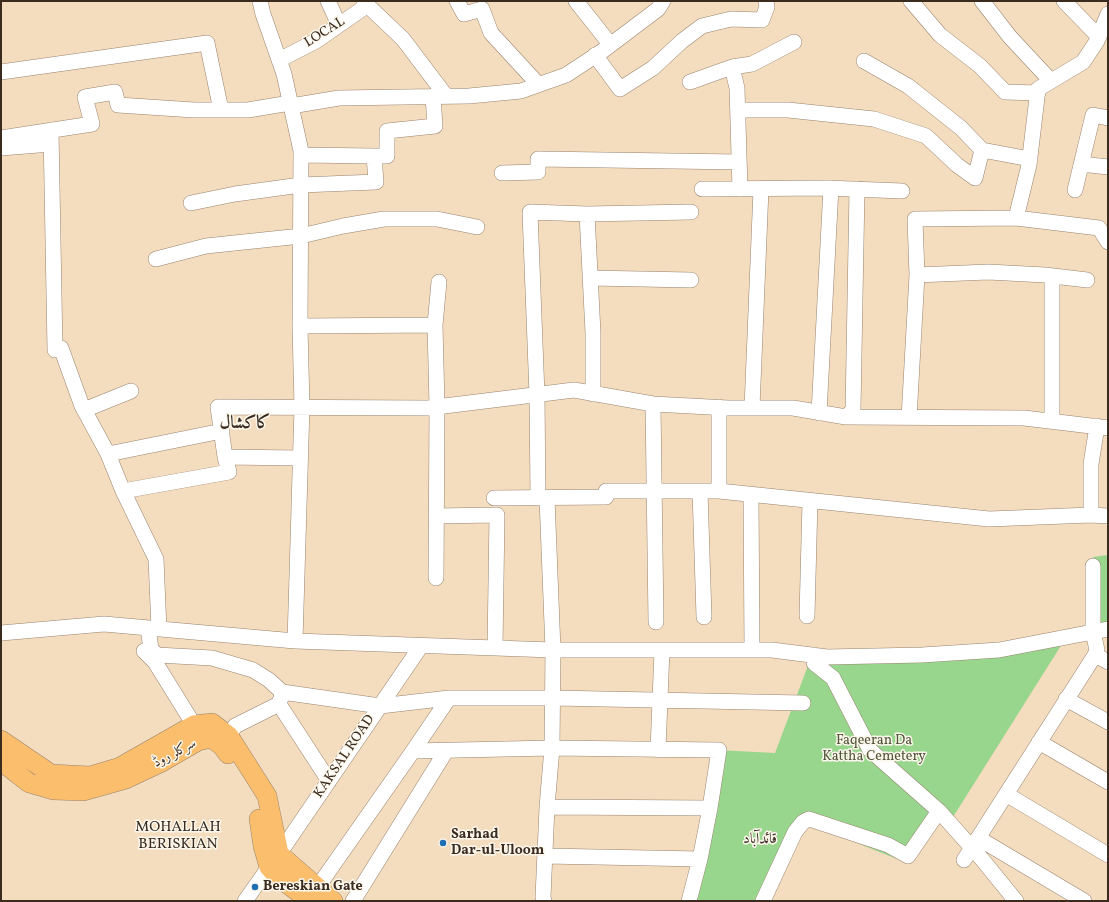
<!DOCTYPE html>
<html>
<head>
<meta charset="utf-8">
<style>
	body { margin:0 }
	#map { position:relative; width:1109px; height:902px; overflow:hidden; background:#f4dcbe; font-family:Vollkorn,serif }
	canvas { display:block }
	.frame { position:absolute; inset:0; border:2px solid #3b2a1e; pointer-events:none }
</style>
</head>
<body>
<div id="map">
<canvas width="1109" height="902"></canvas>
<div class="frame"></div>
</div>
<script>
const ctx = document.querySelector('canvas').getContext('2d');
ctx.lineJoin = 'round';
function fillPath(path, color) { ctx.fillStyle = color; ctx.fill(path, 'evenodd'); }
const poly = rows => new Path2D(rows.map(r => 'M' + r).join(''));
function strokePath(path, color, width, dash) { ctx.strokeStyle = color; ctx.lineWidth = width; ctx.lineCap = dash ? 'butt' : 'round'; ctx.setLineDash(dash || []); ctx.stroke(path); }
function label(font, color, halo, rows, align = 'center') {
  ctx.font = font + ' Vollkorn,Amiri,serif'; ctx.lineWidth = 3; ctx.setLineDash([]); ctx.textBaseline = 'middle'; ctx.strokeStyle = halo; ctx.fillStyle = color; for (const [text, x, y, turn = 0] of rows) {
    ctx.save(); ctx.translate(x, y); ctx.rotate((+turn || 0) * Math.PI / 180); ctx.textAlign = isNaN(turn) ? turn : align; if (halo) ctx.strokeText(text, 0, 0); ctx.fillText(text, 0, 0); ctx.restore();
  }
}
fillPath(poly([
	[1108,555,1108,628,1093,632,1093,557],
	[1067,636,948,825,935,818,902,861,807,823,767,901,684,901,717,750,775,753,809,663]
]), '#97d68c');
const minor = poly([
	[260,1,263,14,284,74,301,151,300,326,302,407,295,641],
	[328,1,339,25],
	[457,1,464,14,482,9,491,33,538,84],
	[576,1,610,44],
	[911,1,940,35,980,66,1005,92,1038,93],
	[982,1,1010,37,1051,81],
	[1064,1,1099,37],
	[365,3,403,39,446,96],
	[595,55,620,89,653,68,682,41,702,26,731,19,762,20,767,7,766,1],
	[279,60,316,41,362,9,366,1],
	[864,61,908,86,961,128,982,150],
	[732,67,737,88,740,189],
	[1,72,207,43,221,110],
	[690,82,732,67,752,64,794,42],
	[291,106,339,98,469,96,521,91,566,75,601,52,658,9,663,1],
	[738,110,788,110,874,119,926,136,957,165,975,178,982,150,1030,159],
	[51,130,55,350,61,348,82,406,108,454,123,491,156,559,159,629],
	[1,138,92,124,85,97,115,92,118,105,194,110,248,110,290,103],
	[1,148,51,144],
	[301,155,374,156],
	[1081,164,1108,167],
	[502,173,538,172,538,159,739,162],
	[702,189,827,188,902,191],
	[1075,190,1093,115,1108,118],
	[191,203,235,194,301,185,376,182,374,156,387,156,387,131,435,126,433,96],
	[587,214,593,333,593,394],
	[1016,218,1029,165,1038,89,1083,62,1097,41,1108,14],
	[156,259,206,246,301,236,343,226,384,219,437,219,477,227],
	[917,275,988,272,1045,275,1087,280],
	[590,278,691,280],
	[300,326,435,325],
	[653,404,656,622],
	[719,407,719,491],
	[752,408,761,189],
	[84,410,131,391],
	[819,413,831,188],
	[846,417,853,410,857,189],
	[909,418,917,275,915,219,1016,218,1099,228,1108,242],
	[1052,421,1052,276],
	[108,454,222,431],
	[225,457,299,458],
	[123,491,229,472,225,457,218,407,428,408,574,390,653,404,728,408,793,408,846,417,1024,418,1108,428],
	[700,491,704,617],
	[751,495,752,650],
	[494,498,606,497,606,491,719,491,989,519,1091,515,1108,516],
	[538,498,537,395,530,212,587,214,691,212],
	[1091,515,1091,464,1097,426],
	[436,516,497,515,495,648],
	[436,578,437,406,435,325,439,282],
	[807,616,810,501],
	[148,628,151,649,157,655,212,658,253,670,269,680,282,692,380,706,449,698,553,698,803,703],
	[1,633,104,624,295,641,553,650,772,650,827,657,922,655,999,650,1108,629],
	[144,651,155,662,194,725],
	[814,655,814,663,833,678,870,750,939,811,981,858,1016,901],
	[1095,655,1108,662],
	[1066,699,1108,722],
	[279,704,329,781],
	[229,736,235,726,279,704,282,695],
	[1039,742,1108,782],
	[658,750,662,650],
	[413,751,552,748,719,750,710,808,700,859,689,901],
	[1006,794,1108,855],
	[547,807,710,808],
	[978,838,1084,901],
	[279,854,421,646],
	[545,856,700,859],
	[964,860,1095,655,1097,650,1093,632,1093,566],
	[317,888,413,751,449,698],
	[245,901,269,867],
	[353,901,446,751],
	[544,901,543,897,547,807,552,748,553,650,547,498],
	[763,901,795,832,803,822,809,819,888,845,908,856,939,811]
]);
const major = poly([
	[1,740,51,774,90,776,120,767,194,725,212,723,229,736,267,796,279,854,333,901],
	[1,761,29,783,53,790,83,791,126,779,160,763,198,741,211,738,222,746,228,754],
	[259,819,263,846,269,867,277,876,310,901]
]);
strokePath(minor, '#98836e', 16);
strokePath(major, '#98836e', 20);
strokePath(minor, '#fff', 15);
strokePath(major, '#fabe6d', 19);
for (const [x, y, r, color] of [
	[443,843,4,"#1f6fb2"],
	[255,887,4,"#1f6fb2"]
]) { const dot = new Path2D(); dot.arc(x, y, r, 0, 2 * Math.PI); ctx.fillStyle = color; ctx.fill(dot); strokePath(dot, '#fbf7ec', 1.5); }
label('14px', '#3b2a1e', '#fbf7ec', [
	["LOCAL",325,33,-32],
	["سرکلر روڈ",175,754,-28],
	["KAKSAL ROAD",345,757,-56]
]);
label('14px', '#52553a', '#fbf7ec', [
	["Faqeeran Da",874,741],
	["Kattha Cemetery",874,757]
]);
label('bold 14px', '#3b2a1e', '#fbf7ec', [
	["Sarhad",451,835],
	["Dar-ul-Uloom",451,851],
	["Bereskian Gate",263,887]
], 'left');
label('15px', '#3b2a1e', '#fbf7ec', [
	["MOHALLAH",178,828],
	["BERISKIAN",178,845],
	["قائدآباد",760,840]
]);
label('bold 18px', '#3b2a1e', '#fbf7ec', [
	["کاکشال",245,425]
]);
</script>
</body>
</html>
